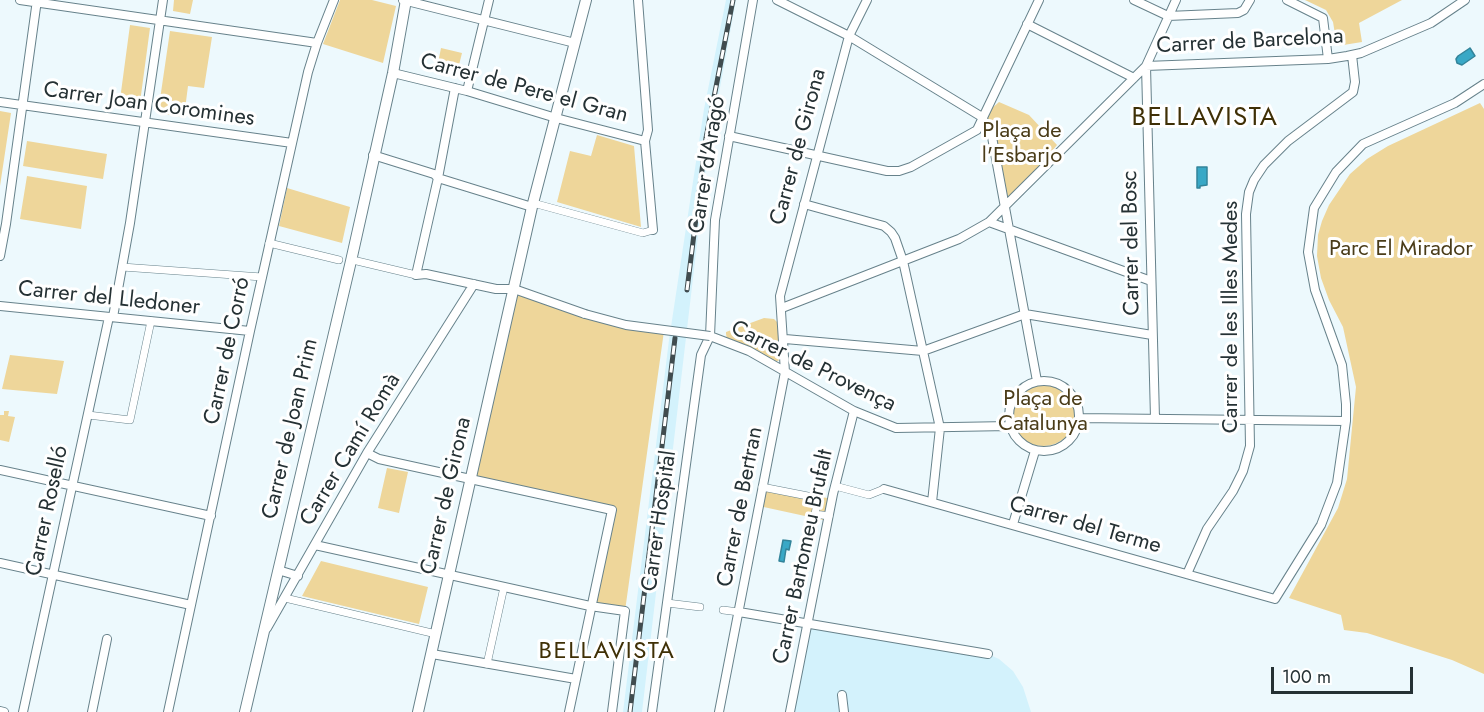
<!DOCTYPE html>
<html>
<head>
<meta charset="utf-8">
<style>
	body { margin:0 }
	#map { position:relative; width:1484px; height:712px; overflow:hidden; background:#edf9fd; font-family:Jost,sans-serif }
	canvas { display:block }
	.scale { position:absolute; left:1271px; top:667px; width:142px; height:27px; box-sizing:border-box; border:3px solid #253134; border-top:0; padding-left:8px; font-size:18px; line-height:21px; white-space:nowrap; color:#253134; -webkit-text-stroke:4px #fff; paint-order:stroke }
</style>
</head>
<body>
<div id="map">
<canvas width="1484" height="712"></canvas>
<div class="scale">100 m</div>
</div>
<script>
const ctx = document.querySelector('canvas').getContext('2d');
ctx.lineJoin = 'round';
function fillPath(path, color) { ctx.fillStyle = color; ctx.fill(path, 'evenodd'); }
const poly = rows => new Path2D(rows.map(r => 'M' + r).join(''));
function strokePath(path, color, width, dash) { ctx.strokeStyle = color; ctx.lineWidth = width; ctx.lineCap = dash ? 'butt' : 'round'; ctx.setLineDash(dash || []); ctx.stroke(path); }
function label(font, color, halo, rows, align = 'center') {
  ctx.font = font + ' Jost,sans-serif'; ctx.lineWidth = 6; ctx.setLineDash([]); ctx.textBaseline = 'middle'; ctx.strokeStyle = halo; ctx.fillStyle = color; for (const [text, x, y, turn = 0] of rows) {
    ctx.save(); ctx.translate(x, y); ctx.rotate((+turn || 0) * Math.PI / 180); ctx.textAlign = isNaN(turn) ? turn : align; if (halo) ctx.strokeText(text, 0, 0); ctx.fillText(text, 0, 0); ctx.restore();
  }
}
fillPath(poly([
	[726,0,736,0,707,159,642,712,623,712,669,340,704,109],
	[807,624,988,654,999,659,1013,671,1023,687,1031,712,790,712]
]), '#d3f2fc');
fillPath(poly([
	[174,0,193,0,190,14,173,11],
	[340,0,372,0,396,6,383,63,323,44],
	[1305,0,1402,0,1359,23,1362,42,1337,46,1333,22,1326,10],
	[130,25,150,28,139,110,119,107],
	[170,31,212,37,204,88,188,86,184,117,158,113],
	[441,48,462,53,457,73,437,68],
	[999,102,1029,115,1057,145,1009,202,994,139,982,117],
	[1480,103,1484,109,1484,674,1452,660,1367,633,1344,630,1341,615,1289,598,1338,508,1347,479,1356,387,1343,327,1329,300,1321,278,1317,256,1318,235,1322,221,1329,205,1350,174,1367,159,1388,146],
	[0,111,11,113,0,186],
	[597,135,634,146,641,227,557,202,570,151,591,156],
	[27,141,107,154,103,179,23,166],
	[27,176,87,186,81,229,20,219],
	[287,188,350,207,342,243,279,226],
	[514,289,585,314,664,331,625,611,590,606,612,510,471,479],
	[764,318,774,319,778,323,782,359,773,363,727,339,726,334,726,332],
	[10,355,64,361,57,394,2,389],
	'1009 412a34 34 0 1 1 68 0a34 34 0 1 1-68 0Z',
	[4,411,9,411,8,416,15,417,9,442,0,440,0,415,4,415],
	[387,468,408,472,399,513,378,508],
	[763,485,832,499,828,521,759,506],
	[321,561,428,587,419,624,302,596]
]), '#eed69a');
const water = poly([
	[1470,48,1475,56,1462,65,1457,63,1456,59,1458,56,1470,48],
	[1197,167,1207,167,1207,185,1200,186,1200,188,1197,188,1197,167],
	[783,540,791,541,789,550,786,549,784,562,779,561,783,540]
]);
fillPath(water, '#39a8c6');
strokePath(water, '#33849a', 1.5);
const pedestrian = poly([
	[533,203,643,233,653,230],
	[269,243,339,260],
	[357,261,416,275],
	[122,267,262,277],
	[88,415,130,420,151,321],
	[835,486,869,495,884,489],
	[762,487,818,498,815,514,829,516],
	[285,598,436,634],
	[667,603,700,607],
	[723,610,739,612],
	[487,664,504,587]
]);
const minor = poly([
	[20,0,317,43],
	[403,0,575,43],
	[638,0,648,130,645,141,653,230],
	[777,0,849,36,982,117],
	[1134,0,1168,16,1238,13,1244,10,1250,0],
	[1287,0,1323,18,1328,59],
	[1027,24,1134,78],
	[1146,66,1155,418],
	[1146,66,1328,59,1347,56,1361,53,1431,23,1465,0],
	[393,73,467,91,556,118,645,141],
	[455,88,438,178,416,275,426,274,496,289,514,289,585,314],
	[467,91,489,0],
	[0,102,292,143],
	[982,117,992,137,1037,381],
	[729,136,887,171,899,171,911,167,977,130,1039,0],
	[373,155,434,174,438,178,532,207],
	[804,204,884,226,891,232,895,238,903,261,940,428,932,502],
	[989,222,1151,281],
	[0,256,6,224,37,0],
	[0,306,250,331],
	[782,308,959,239,989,222,1146,66,1176,0],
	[113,317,130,223,163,0],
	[710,336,749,351,854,411,896,428,1009,426],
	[785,339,923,351,1025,314,1152,335],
	'1009 416a35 35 0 1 1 70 0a35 35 0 1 1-70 0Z',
	[1079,418,1346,421],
	[367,453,379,459,612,510,569,712],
	[0,470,211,516],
	[884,489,1275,599,1321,525,1337,483,1346,421,1346,404,1342,365,1315,290,1308,252,1314,208,1336,172,1363,144,1455,103,1484,84],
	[1013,524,1035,451],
	[315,545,590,606,625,611,612,712],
	[0,563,191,605],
	[278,570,298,576],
	[1187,574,1207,529,1233,491,1243,471,1250,446,1246,214,1249,192,1254,180,1264,165,1288,141,1353,92,1355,82,1352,55],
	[739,612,988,654],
	[267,628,367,453,474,284],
	[432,654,576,679],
	[842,695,844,712],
	[0,711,4,712],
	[23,712,109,317],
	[92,712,107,639],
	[168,712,250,331,308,72,317,43,334,0],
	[652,712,701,355,710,336,715,220,753,0],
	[719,712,785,372,780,296,849,36,867,0],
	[790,712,833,494,854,411]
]);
const tertiary = poly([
	[245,712,351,261,393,73,406,0],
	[418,712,532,207,586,0]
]);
strokePath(pedestrian, '#67828b', 8);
strokePath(minor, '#67828b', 10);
strokePath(tertiary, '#67828b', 12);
strokePath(pedestrian, '#fff', 7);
strokePath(minor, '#fff', 8);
strokePath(tertiary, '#fff', 10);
const rail = poly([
	[687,290,706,138,733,0],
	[630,712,675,338]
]);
strokePath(rail, '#404c4f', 5);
strokePath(rail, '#fff', 3, [9]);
const minorBridge = poly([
	[585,314,626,325,710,336]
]);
strokePath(minorBridge, '#67828b', 10, []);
strokePath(minorBridge, '#fff', 8);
label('22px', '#253134', '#fff', [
	["Carrer de Barcelona",1250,42,-3],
	["Carrer de Pere el Gran",524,89,15],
	["Carrer Joan Coromines",149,105,8],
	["Carrer de Girona",799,147,-75],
	["Carrer d'Aragó",708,165,-81],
	["Carrer del Bosc",1132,243,-91],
	["Carrer del Lledoner",109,299,6],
	["Carrer de les Illes Medes",1232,317,-90],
	["Carrer de Corró",228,351,-78],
	["Carrer de Provença",813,367,26],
	["Carrer de Joan Prim",291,429,-77],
	["Carrer Camí Romà",351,450,-59],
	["Carrer de Girona",447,496,-77],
	["Carrer de Bertran",741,507,-79],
	["Carrer Roselló",48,511,-78],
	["Carrer Hospital",660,521,-82],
	["Carrer del Terme",1085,526,16],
	["Carrer Bartomeu Brufalt",804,557,-78]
]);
label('22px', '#4a3c19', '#fff', [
	["Plaça de",1022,132],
	["l'Esbarjo",1022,157],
	["Parc El Mirador",1401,250],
	["Plaça de",1043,400],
	["Catalunya",1043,425]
]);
ctx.letterSpacing = '1.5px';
label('24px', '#3f3006', '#fff', [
	["BELLAVISTA",607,652]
]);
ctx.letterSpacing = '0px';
ctx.letterSpacing = '1.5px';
label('26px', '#3f3006', '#fff', [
	["BELLAVISTA",1205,119]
]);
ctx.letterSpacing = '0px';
</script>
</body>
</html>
